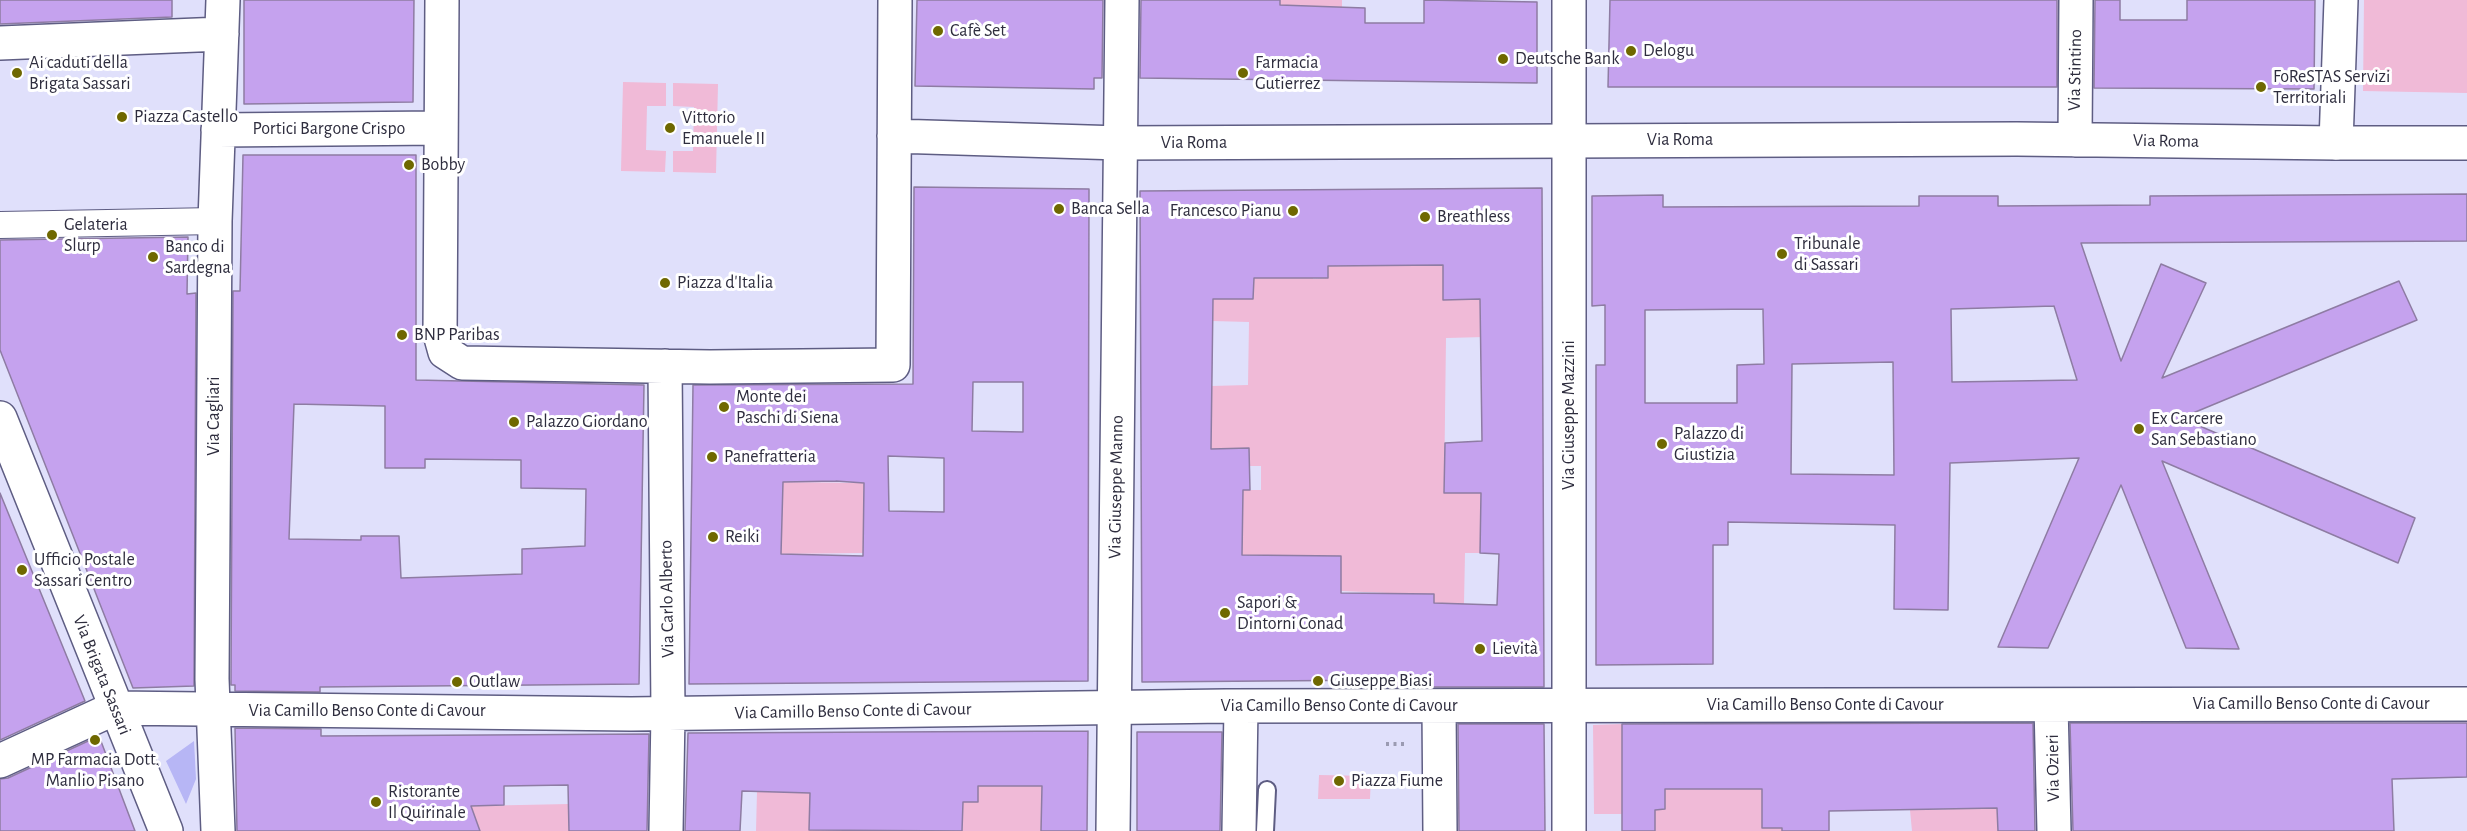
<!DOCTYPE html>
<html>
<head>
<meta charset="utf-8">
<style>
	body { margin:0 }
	canvas { display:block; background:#e0e0fb }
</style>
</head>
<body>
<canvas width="2467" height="831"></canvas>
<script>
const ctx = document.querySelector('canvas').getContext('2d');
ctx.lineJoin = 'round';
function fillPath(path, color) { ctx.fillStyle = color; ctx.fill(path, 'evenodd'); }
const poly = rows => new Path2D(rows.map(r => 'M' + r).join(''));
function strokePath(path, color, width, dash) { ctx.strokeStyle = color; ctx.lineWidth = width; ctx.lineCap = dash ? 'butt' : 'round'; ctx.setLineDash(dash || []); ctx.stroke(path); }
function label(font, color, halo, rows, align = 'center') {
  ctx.font = font + ' "Alegreya Sans",sans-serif'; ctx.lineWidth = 6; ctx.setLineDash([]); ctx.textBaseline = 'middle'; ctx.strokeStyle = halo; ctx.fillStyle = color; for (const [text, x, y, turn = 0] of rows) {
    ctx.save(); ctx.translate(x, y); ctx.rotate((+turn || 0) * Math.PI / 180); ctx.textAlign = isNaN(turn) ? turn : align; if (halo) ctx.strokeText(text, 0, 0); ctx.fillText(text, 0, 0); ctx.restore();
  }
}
fillPath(poly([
	[1280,0,1342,0,1342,18,1280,5],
	[2364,0,2467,0,2467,93,2363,91],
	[623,82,666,83,666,106,647,106,646,150,666,151,665,172,621,171],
	[673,83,718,84,716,173,673,172,673,151,693,151,694,107,673,106],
	[1264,255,1314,255,1313,279,1327,278,1328,266,1443,265,1444,299,1485,299,1485,337,1446,338,1444,493,1481,493,1480,553,1465,553,1464,604,1434,603,1434,595,1341,591,1340,556,1242,555,1242,535,1211,490,1261,490,1261,466,1249,466,1249,449,1211,449,1211,386,1248,385,1249,322,1212,321,1212,299,1253,299,1254,278,1264,278],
	[783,482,864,483,863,553,777,554],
	[1622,724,1622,814,1594,814,1593,725],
	[1319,775,1371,776,1370,799,1318,799],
	[978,786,1042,786,1041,831,962,831,963,802,978,802],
	[1665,789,1762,789,1762,828,1782,828,1782,831,1655,831,1655,809,1665,809],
	[757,791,810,793,809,830,876,831,756,831],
	[569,804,569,831,480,831,471,806],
	[1997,808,1998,831,1912,831,1910,810]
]), '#f0bad7');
fillPath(poly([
	[194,741,196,779,186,804,166,761]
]), '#b7b6f5');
const building = poly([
	[0,0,172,0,172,17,0,24,0,0],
	[244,0,414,0,413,102,244,104,244,0],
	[917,0,1103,0,1102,78,1094,78,1094,89,915,86,917,0],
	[1141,0,1280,0,1280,5,1365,8,1365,23,1424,23,1424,0,1537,2,1537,83,1140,78,1141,0],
	[1610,0,2057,0,2057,87,1608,87,1610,0],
	[2095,0,2120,0,2120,20,2187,20,2187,0,2315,0,2314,89,2094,88,2095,0],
	[243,155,416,155,416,380,644,385,639,684,320,687,320,692,235,691,235,685,231,685,231,679,233,291,240,291,243,155],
	[294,404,385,406,385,468,425,468,425,459,521,460,521,488,586,489,585,546,522,549,522,574,401,578,399,536,361,536,361,540,289,539,294,404],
	[914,187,1089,189,1088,681,689,684,693,385,913,384,914,187],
	[973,382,1023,382,1023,432,972,431,973,382],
	[888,456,944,458,944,512,889,511,888,456],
	[836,481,864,483,863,556,781,554,783,482,836,481],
	[1542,188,1544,687,1388,687,1388,680,1142,682,1140,191,1542,188],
	[1443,265,1443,300,1480,299,1482,441,1445,443,1444,493,1481,493,1480,553,1499,554,1497,605,1434,603,1434,594,1341,593,1341,556,1242,555,1243,490,1250,490,1249,448,1211,449,1213,299,1253,299,1254,278,1328,278,1328,266,1443,265],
	[2467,194,2467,241,2081,243,2121,361,2161,264,2206,283,2162,378,2399,281,2417,320,2181,418,2415,518,2398,563,2162,461,2239,649,2186,648,2121,485,2048,648,1998,647,2079,458,1950,463,1948,610,1894,609,1895,525,1728,522,1728,545,1713,545,1713,664,1596,665,1596,365,1605,365,1605,305,1592,306,1592,196,1663,195,1663,207,1919,206,1919,196,1998,196,1998,206,2150,205,2150,196,2467,194],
	[2054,306,2077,380,1952,382,1951,309,2054,306],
	[1763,309,1764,364,1737,365,1737,403,1645,403,1645,310,1763,309],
	[1893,362,1894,475,1791,474,1792,364,1893,362],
	[188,237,187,294,196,293,194,686,133,688,0,350,0,240,188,237],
	[0,493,85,701,0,740,0,493],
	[2033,723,2035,831,1998,831,1997,808,1829,811,1829,831,1782,831,1782,828,1762,828,1762,789,1665,789,1665,809,1655,810,1655,831,1622,831,1622,724,2033,723],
	[2070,723,2467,723,2467,777,2392,779,2394,831,2073,831,2070,723],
	[1458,724,1544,724,1545,831,1459,831,1458,724],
	[235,728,321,729,321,736,649,734,647,831,569,831,568,785,504,786,504,805,471,806,480,831,237,831,235,728],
	[1088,731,1087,831,1041,831,1042,786,978,786,978,802,963,802,962,831,809,830,810,793,742,791,740,831,685,831,688,733,1088,731],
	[1137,732,1222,732,1220,831,1137,831,1137,732],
	[99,736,135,831,0,831,0,779,8,778,99,736]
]);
fillPath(building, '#c5a2ee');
strokePath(building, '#8e7ca3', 1.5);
const service = poly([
	[1265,831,1267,790]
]);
const pedestrian = poly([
	[0,225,215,221]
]);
const minor = poly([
	[442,0,440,334,445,352,462,363,710,367,893,365,895,0],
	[0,43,222,34],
	[218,130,440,128],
	[894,136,1120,143,2017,139,2336,143],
	[2075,140,2076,0],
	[665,366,668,713,666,831],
	[0,418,166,831],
	[2051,705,2054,831],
	[1439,707,1440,831],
	[0,761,115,708,631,714,1226,706,2467,704],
	[218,831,212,679,215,221,223,0],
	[1239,831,1241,707]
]);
const tertiary = poly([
	[1569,0,1569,831],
	[2341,0,2336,143,2467,143],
	[1113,831,1122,0]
]);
strokePath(service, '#5e5d83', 20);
strokePath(pedestrian, '#5e5d83', 28);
strokePath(minor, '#5e5d83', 36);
strokePath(tertiary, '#5e5d83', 36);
strokePath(poly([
	[1386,744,1404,744]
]), '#9b9bb2', 4, [3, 4.5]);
strokePath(service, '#fff', 16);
strokePath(pedestrian, '#fff', 26);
strokePath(minor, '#fff', 33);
strokePath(tertiary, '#fff', 33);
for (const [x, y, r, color] of [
	[938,31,6,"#6f6800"],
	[1631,51,6,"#6f6800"],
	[1503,59,6,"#6f6800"],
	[17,73,6,"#6f6800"],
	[1243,73,6,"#6f6800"],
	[2261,87,6,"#6f6800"],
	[122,117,6,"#6f6800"],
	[670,128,6,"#6f6800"],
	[409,165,6,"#6f6800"],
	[1059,209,6,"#6f6800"],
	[1293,211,6,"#6f6800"],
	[1425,217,6,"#6f6800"],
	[52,235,6,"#6f6800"],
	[1782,254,6,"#6f6800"],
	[153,257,6,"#6f6800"],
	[665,283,6,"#6f6800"],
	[402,335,6,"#6f6800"],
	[724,407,6,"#6f6800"],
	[514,422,6,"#6f6800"],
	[2139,429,6,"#6f6800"],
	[1662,444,6,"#6f6800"],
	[712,457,6,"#6f6800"],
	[713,537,6,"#6f6800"],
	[22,570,6,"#6f6800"],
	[1225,613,6,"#6f6800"],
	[1480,649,6,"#6f6800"],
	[1318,681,6,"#6f6800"],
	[457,682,6,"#6f6800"],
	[95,740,6,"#6f6800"],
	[1339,781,6,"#6f6800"],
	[376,802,6,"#6f6800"]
]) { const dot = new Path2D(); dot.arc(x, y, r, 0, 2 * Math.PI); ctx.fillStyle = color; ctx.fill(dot); strokePath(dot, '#fff', 2); }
label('18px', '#2e2d3e', '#fff', [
	["Cafè Set",950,31],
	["Delogu",1643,51],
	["Deutsche Bank",1515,59],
	["Ai caduti della",29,63],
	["Brigata Sassari",29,84],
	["Farmacia",1255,63],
	["Gutierrez",1255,84],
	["FoReSTAS Servizi",2273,77],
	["Territoriali",2273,98],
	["Piazza Castello",134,117],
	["Vittorio",682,118],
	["Emanuele II",682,139],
	["Bobby",421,165],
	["Banca Sella",1071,209],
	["Francesco Pianu",1281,211,"right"],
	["Breathless",1437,217],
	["Gelateria",64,225],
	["Slurp",64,246],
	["Tribunale",1794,244],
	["di Sassari",1794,265],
	["Banco di",165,247],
	["Sardegna",165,268],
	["Piazza d'Italia",677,283],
	["BNP Paribas",414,335],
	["Monte dei",736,397],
	["Paschi di Siena",736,418],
	["Ex Carcere",2151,419],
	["San Sebastiano",2151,440],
	["Palazzo Giordano",526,422],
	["Palazzo di",1674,434],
	["Giustizia",1674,455],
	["Panefratteria",724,457],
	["Reiki",725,537],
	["Ufficio Postale",34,560],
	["Sassari Centro",34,581],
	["Sapori &",1237,603],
	["Dintorni Conad",1237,624],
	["Lievità",1492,649],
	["Giuseppe Biasi",1330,681],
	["Outlaw",469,682],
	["MP Farmacia Dott.",95,760,"center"],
	["Manlio Pisano",95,781,"center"],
	["Piazza Fiume",1351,781],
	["Ristorante",388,792],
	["Il Quirinale",388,813]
], 'left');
label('18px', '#2e2d3e', '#fff', [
	["Via Stintino",2075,70,-89],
	["Portici Bargone Crispo",329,129],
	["Via Roma",1680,140],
	["Via Roma",2166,141,1],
	["Via Roma",1194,143],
	["Via Giuseppe Mazzini",1569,415,-90],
	["Via Cagliari",214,416,-90],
	["Via Giuseppe Manno",1116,487,-89],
	["Via Carlo Alberto",667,599,-91],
	["Via Brigata Sassari",102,675,68],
	["Via Camillo Benso Conte di Cavour",2311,704],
	["Via Camillo Benso Conte di Cavour",1825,705],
	["Via Camillo Benso Conte di Cavour",1339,706],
	["Via Camillo Benso Conte di Cavour",367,711],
	["Via Camillo Benso Conte di Cavour",853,711,-1],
	["Via Ozieri",2053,768,-91]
]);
</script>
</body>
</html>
